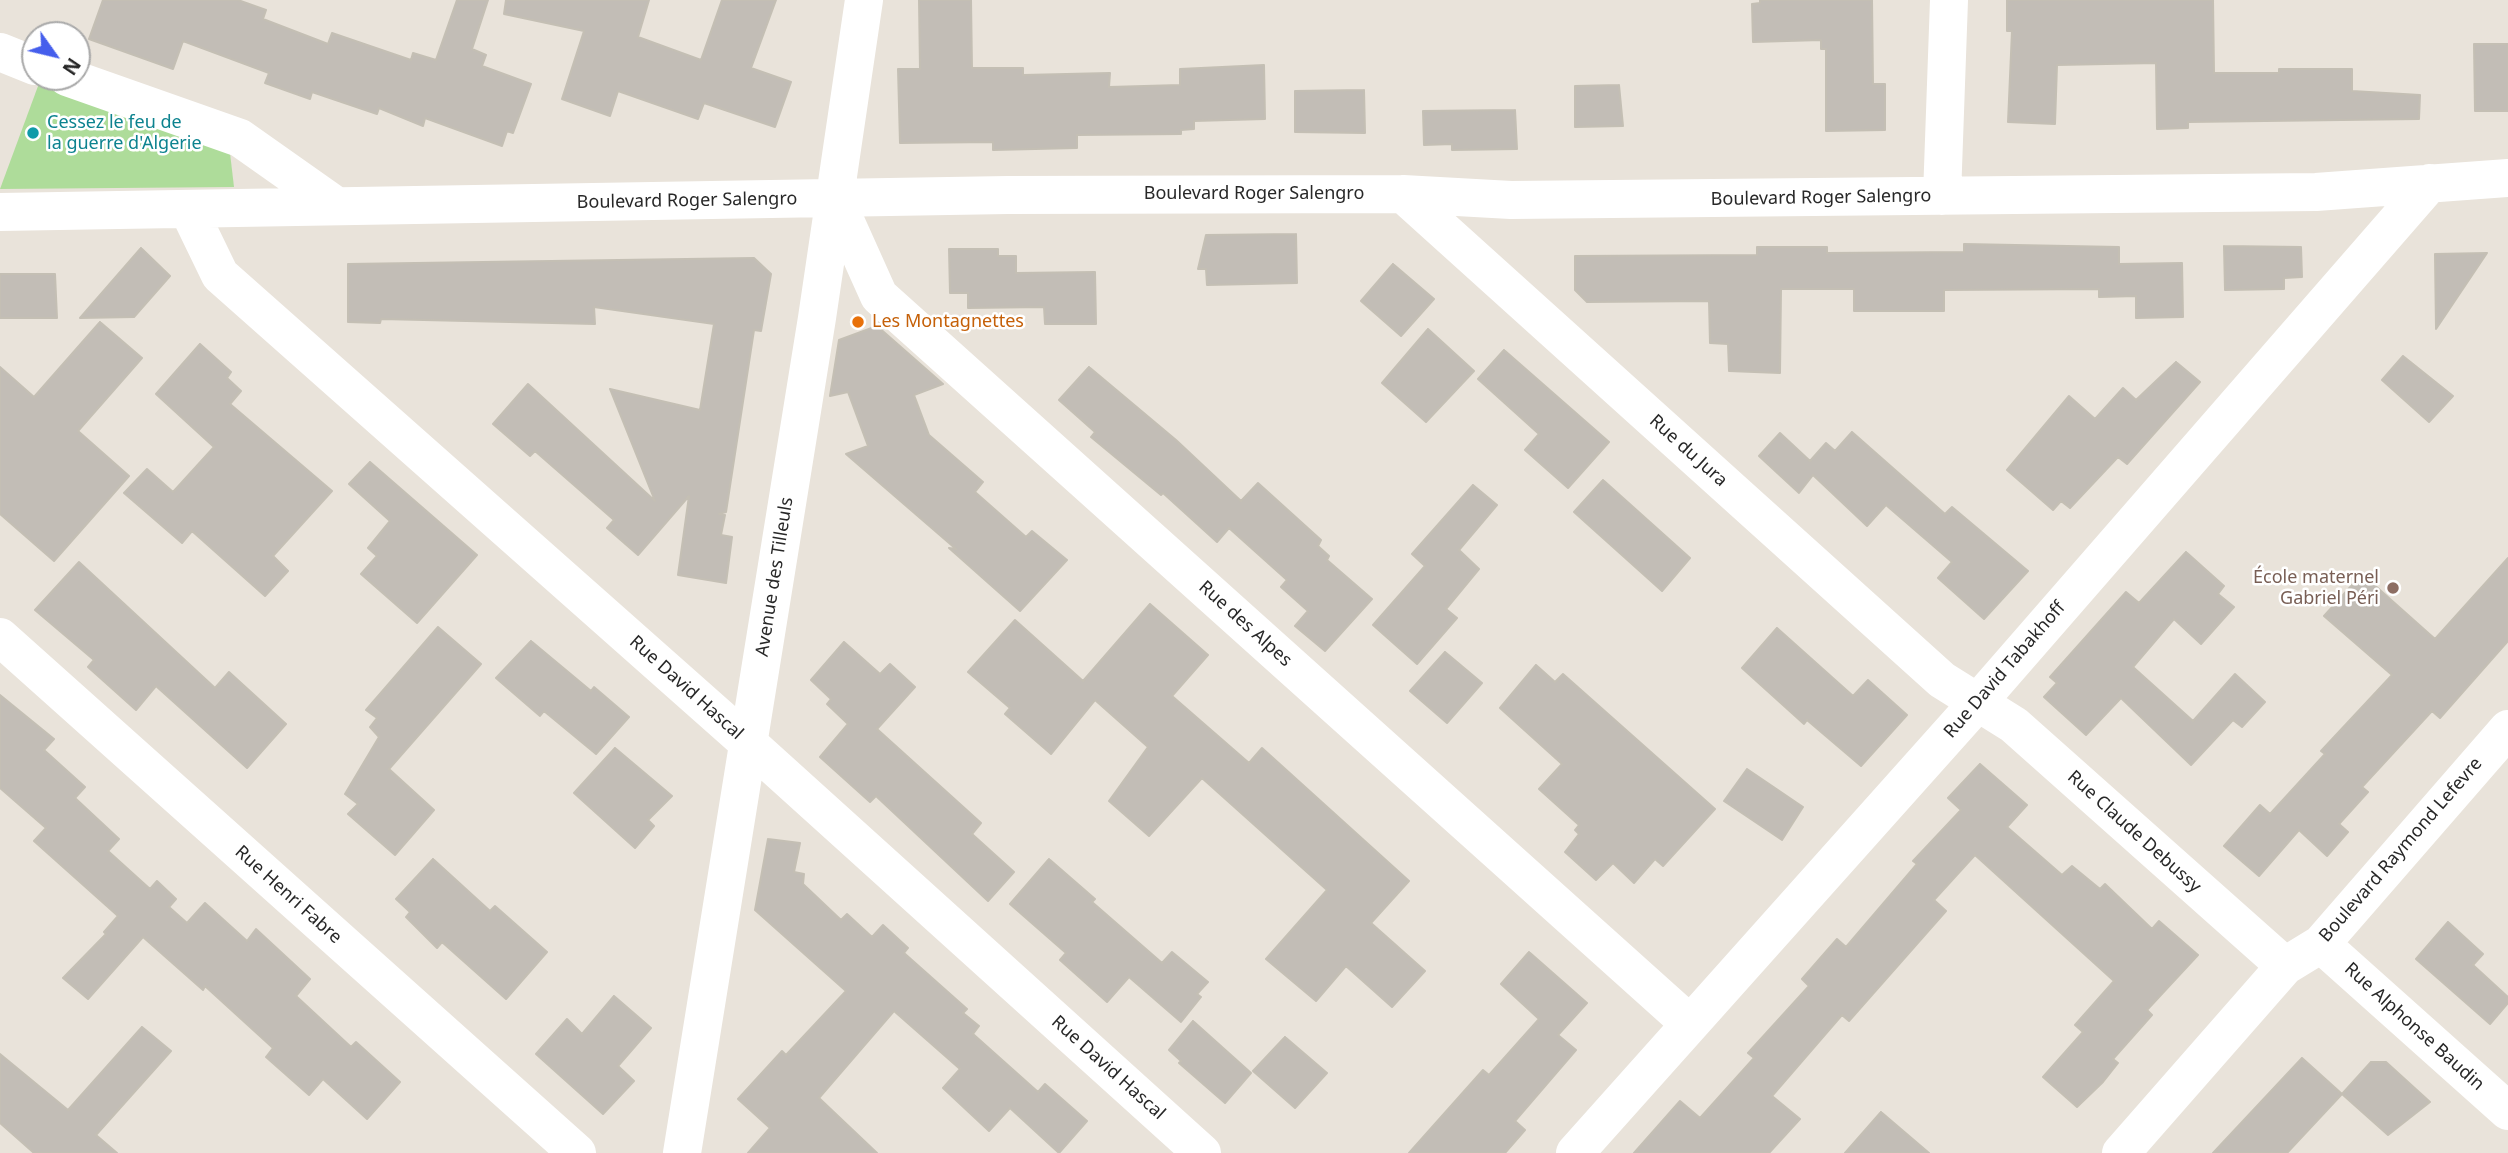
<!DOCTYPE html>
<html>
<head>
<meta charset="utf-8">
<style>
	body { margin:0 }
	#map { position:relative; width:2508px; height:1153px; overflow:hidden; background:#e9e3da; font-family:"Noto Sans",sans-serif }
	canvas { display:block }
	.north { position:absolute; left:21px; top:21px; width:70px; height:70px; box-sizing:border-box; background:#fff; border:2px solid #a9a9a9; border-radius:50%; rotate:124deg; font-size:19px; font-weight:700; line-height:28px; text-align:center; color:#282828 }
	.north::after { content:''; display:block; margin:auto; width:24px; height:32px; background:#455eec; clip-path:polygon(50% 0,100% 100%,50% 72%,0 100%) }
</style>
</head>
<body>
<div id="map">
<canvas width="2508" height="1153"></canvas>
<div class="north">N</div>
</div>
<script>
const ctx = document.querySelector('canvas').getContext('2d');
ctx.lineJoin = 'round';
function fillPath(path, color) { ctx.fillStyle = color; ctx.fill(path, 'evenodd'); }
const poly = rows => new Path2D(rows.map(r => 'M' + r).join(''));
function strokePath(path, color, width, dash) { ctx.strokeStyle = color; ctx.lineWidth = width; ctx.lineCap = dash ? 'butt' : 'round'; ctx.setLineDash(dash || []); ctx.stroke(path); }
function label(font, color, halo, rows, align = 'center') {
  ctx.font = font + ' "Noto Sans",sans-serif'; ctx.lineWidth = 5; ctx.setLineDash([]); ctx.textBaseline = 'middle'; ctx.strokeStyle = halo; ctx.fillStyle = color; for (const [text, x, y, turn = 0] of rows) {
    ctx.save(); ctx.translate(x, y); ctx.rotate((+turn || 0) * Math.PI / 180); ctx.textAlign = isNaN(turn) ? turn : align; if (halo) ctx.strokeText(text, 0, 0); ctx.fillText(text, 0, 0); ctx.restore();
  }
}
fillPath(poly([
	[41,78,230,153,234,187,0,189]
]), '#aedc9a');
const building = poly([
	[103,0,238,0,266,10,263,19,328,44,332,33,411,60,413,53,436,60,457,0,488,0,472,49,486,55,482,66,531,84,513,133,507,131,502,146,425,118,423,126,379,108,377,114,312,92,310,99,265,83,269,73,183,41,173,69,89,39,103,0],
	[506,0,649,0,638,37,701,60,722,0,776,0,751,68,791,82,775,127,704,103,698,119,618,91,610,116,562,99,584,31,504,14,506,0],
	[919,0,971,0,972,68,1023,68,1023,75,1110,73,1109,87,1180,85,1180,69,1264,65,1265,119,1194,121,1194,129,1181,130,1181,134,1077,135,1077,148,993,150,993,142,900,143,898,69,920,69,919,0],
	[1760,0,1872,0,1873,84,1885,84,1885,130,1826,131,1826,49,1821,49,1821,40,1753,42,1752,4,1760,3,1760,0],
	[2007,0,2213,0,2214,73,2279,73,2279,69,2352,69,2352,91,2420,95,2419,119,2188,122,2188,128,2157,129,2156,63,2057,65,2055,124,2008,122,2012,31,2007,31,2007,0],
	[2474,44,2508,44,2508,111,2475,111,2474,44],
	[1619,85,1623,126,1575,127,1575,86,1619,85],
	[1364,90,1365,133,1295,132,1295,91,1364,90],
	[1515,110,1517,149,1452,150,1452,144,1424,145,1423,111,1515,110],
	[1296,234,1297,283,1207,285,1206,269,1198,269,1206,235,1296,234],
	[1964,244,2119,247,2119,264,2182,263,2183,317,2136,318,2136,296,2099,297,2099,289,1944,290,1944,311,1854,311,1854,289,1781,289,1780,373,1729,371,1728,344,1710,343,1709,301,1587,302,1575,290,1575,256,1757,255,1757,247,1827,247,1827,253,1964,252,1964,244],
	[2224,246,2301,247,2302,277,2284,278,2284,289,2225,290,2224,246],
	[141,248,170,276,134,317,80,318,141,248],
	[949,249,998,249,998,256,1016,256,1016,273,1095,272,1096,324,1045,324,1044,307,968,308,968,293,950,293,949,249],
	[2487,253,2436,329,2435,254,2487,253],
	[754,258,771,274,761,331,754,330,726,512,719,514,725,515,721,535,732,537,726,583,678,575,689,496,638,555,607,528,614,520,535,451,530,456,493,424,528,384,655,501,610,389,700,410,714,324,594,307,595,324,381,319,380,323,348,322,348,264,754,258],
	[1393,264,1434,299,1401,336,1361,301,1393,264],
	[0,274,55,274,57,318,0,318,0,274],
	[100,322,142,358,78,431,129,476,54,561,0,514,0,367,34,397,100,322],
	[877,326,943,384,914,395,929,435,983,482,975,492,1026,537,1032,531,1067,560,1020,611,949,548,956,549,846,454,868,446,848,392,830,396,839,340,877,326],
	[1428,329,1474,371,1426,422,1382,383,1428,329],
	[200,344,231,372,227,378,241,391,230,404,332,491,273,556,288,571,265,596,192,531,182,543,124,493,147,469,173,492,214,447,156,394,200,344],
	[1504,350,1609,442,1568,488,1525,450,1539,434,1478,379,1504,350],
	[2403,356,2453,396,2429,422,2382,380,2403,356],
	[2176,362,2200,382,2127,464,2118,457,2070,508,2061,501,2053,510,2007,470,2069,396,2095,419,2123,388,2136,400,2176,362],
	[1089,367,1176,440,1241,501,1258,483,1321,540,1318,546,1329,556,1327,560,1372,599,1325,651,1295,626,1308,611,1281,587,1287,580,1229,528,1217,542,1163,493,1161,495,1091,437,1095,432,1059,400,1089,367],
	[1852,432,1945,514,1952,507,2028,571,1984,619,1938,578,1952,562,1886,505,1867,526,1813,475,1799,493,1759,456,1780,433,1810,461,1826,443,1835,451,1852,432],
	[370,462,477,555,417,623,361,574,377,556,368,548,390,521,349,484,370,462],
	[1603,480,1690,558,1662,591,1574,512,1603,480],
	[1473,485,1497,505,1459,550,1479,569,1446,609,1457,618,1417,664,1373,625,1425,566,1412,554,1473,485],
	[2186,552,2224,586,2218,594,2234,607,2201,644,2174,619,2133,667,2193,721,2235,674,2265,702,2242,727,2233,720,2191,765,2121,698,2086,735,2044,697,2057,683,2050,677,2126,592,2139,603,2186,552],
	[2508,558,2508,641,2440,718,2432,711,2362,787,2368,792,2339,824,2348,832,2327,856,2299,830,2259,876,2224,846,2260,805,2270,814,2325,754,2321,751,2392,675,2324,616,2362,574,2435,639,2508,558],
	[79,562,215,688,229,672,286,724,247,768,156,686,136,710,88,667,94,660,35,610,79,562],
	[1150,604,1208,655,1172,696,1249,763,1262,748,1409,881,1371,923,1425,971,1392,1007,1346,966,1316,1001,1266,959,1327,890,1202,778,1149,836,1109,801,1148,747,1095,700,1051,754,1005,714,1010,708,968,672,1015,620,1083,681,1150,604],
	[438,627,481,664,389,769,434,810,395,855,348,814,358,804,345,794,379,737,370,727,377,718,366,710,438,627],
	[1777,628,1853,696,1868,680,1907,715,1861,766,1807,720,1804,724,1742,668,1777,628],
	[531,641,591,691,594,687,629,717,596,754,544,711,540,716,496,678,531,641],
	[844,642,880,674,890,664,915,687,877,729,981,823,972,834,1014,872,988,901,876,796,870,802,820,757,848,724,827,704,831,699,811,680,844,642],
	[1445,652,1482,683,1447,723,1410,691,1445,652],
	[1536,665,1555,682,1563,674,1715,809,1663,866,1655,859,1634,883,1613,863,1596,880,1565,852,1579,834,1575,830,1579,825,1539,789,1562,764,1500,708,1536,665],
	[0,695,54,739,44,750,85,787,75,798,119,839,108,851,150,889,157,881,176,899,169,907,187,923,205,903,247,941,256,929,310,979,296,996,351,1047,356,1042,400,1082,367,1119,323,1079,309,1095,266,1057,273,1048,205,986,203,990,143,937,88,999,63,978,106,934,104,932,118,916,34,841,46,828,0,788,0,695],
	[615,748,672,796,648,820,654,826,635,848,574,793,615,748],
	[1980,764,2027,805,2007,827,2062,875,2072,866,2100,889,2105,884,2152,929,2159,921,2198,955,2147,1010,2152,1015,2113,1059,2118,1063,2103,1082,2077,1107,2043,1077,2083,1032,2075,1025,2114,981,1975,855,1934,900,1946,911,1849,1021,1842,1015,1772,1096,1800,1119,1769,1153,1634,1153,1680,1101,1700,1118,1754,1058,1748,1053,1809,986,1802,979,1837,939,1846,947,1917,864,1913,861,1961,810,1948,798,1980,764],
	[1747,769,1803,807,1782,840,1724,801,1747,769],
	[768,839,800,843,794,872,804,874,803,884,841,920,847,914,872,937,883,925,908,948,904,953,967,1009,963,1013,979,1026,973,1034,1038,1092,1045,1084,1087,1121,1059,1153,1010,1108,989,1131,943,1088,960,1069,894,1011,819,1098,877,1153,748,1153,770,1128,738,1099,782,1051,786,1055,846,991,755,910,768,839],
	[433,859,490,911,495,906,547,952,506,999,442,942,437,948,406,917,410,912,396,899,433,859],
	[1049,859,1095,899,1092,902,1162,963,1172,952,1208,982,1197,994,1201,997,1181,1022,1129,977,1107,1002,1060,960,1066,953,1010,904,1049,859],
	[2448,922,2483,954,2473,965,2508,997,2508,1003,2490,1024,2416,959,2448,922],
	[1529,952,1587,1003,1558,1035,1576,1050,1515,1121,1525,1130,1505,1153,1409,1153,1483,1070,1489,1075,1539,1019,1501,984,1529,952],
	[614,996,651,1028,618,1066,634,1081,603,1114,536,1054,567,1019,582,1034,614,996],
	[1193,1021,1251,1073,1225,1103,1179,1063,1181,1061,1169,1050,1193,1021],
	[142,1027,171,1051,96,1135,117,1153,34,1153,0,1123,0,1054,68,1110,142,1027],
	[1285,1037,1327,1073,1295,1108,1253,1071,1285,1037],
	[2302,1058,2342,1094,2287,1153,2213,1153,2302,1058],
	[2371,1062,2386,1062,2430,1102,2388,1135,2342,1094,2371,1062],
	[1881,1112,1929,1153,1845,1153,1881,1112]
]);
fillPath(building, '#c2bdb6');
strokePath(building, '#c4bfb4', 2);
strokePath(poly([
	[0,52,35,66],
	[67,77,240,138,335,205],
	[1403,194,1942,680,2014,725,2285,966],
	[1942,196,1949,0],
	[835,198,879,296,1690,1024],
	[189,211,220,275,747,742,1202,1153],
	[0,212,1008,195,1403,194,1511,200,2316,192,2508,178],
	[0,637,577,1153],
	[2321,944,2508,1111],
	[682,1153,817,318,864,0],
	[1575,1153,1978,702,2430,183],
	[2121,1153,2285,966,2321,944,2508,729]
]), '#fff', 38);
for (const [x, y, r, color] of [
	[33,133,7,"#0f9aa8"],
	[858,322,7,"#e8710a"],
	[2393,588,7,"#8d6e63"]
]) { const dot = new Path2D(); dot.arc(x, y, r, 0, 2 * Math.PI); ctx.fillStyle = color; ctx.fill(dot); strokePath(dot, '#fff', 2.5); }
label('18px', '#0d838f', '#fff', [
	["Cessez le feu de",47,123],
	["la guerre d'Algerie",47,144]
], 'left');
label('18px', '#282828', '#fff', [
	["Boulevard Roger Salengro",1254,194],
	["Boulevard Roger Salengro",1821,198,-1],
	["Boulevard Roger Salengro",687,201,-1],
	["Rue du Jura",1688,451,42],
	["Avenue des Tilleuls",775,577,-81],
	["Rue des Alpes",1245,624,42],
	["Rue David Tabakhoff",2005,670,-49],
	["Rue David Hascal",686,688,42],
	["Rue Claude Debussy",2134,832,42],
	["Boulevard Raymond Lefevre",2401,850,-49],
	["Rue Henri Fabre",288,895,42],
	["Rue Alphonse Baudin",2414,1027,42],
	["Rue David Hascal",1108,1068,42]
]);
label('18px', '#c56008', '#fff', [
	["Les Montagnettes",872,322]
], 'left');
label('18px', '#785e54', '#fff', [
	["École maternel",2379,578],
	["Gabriel Péri",2379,599]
], 'right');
</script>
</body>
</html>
